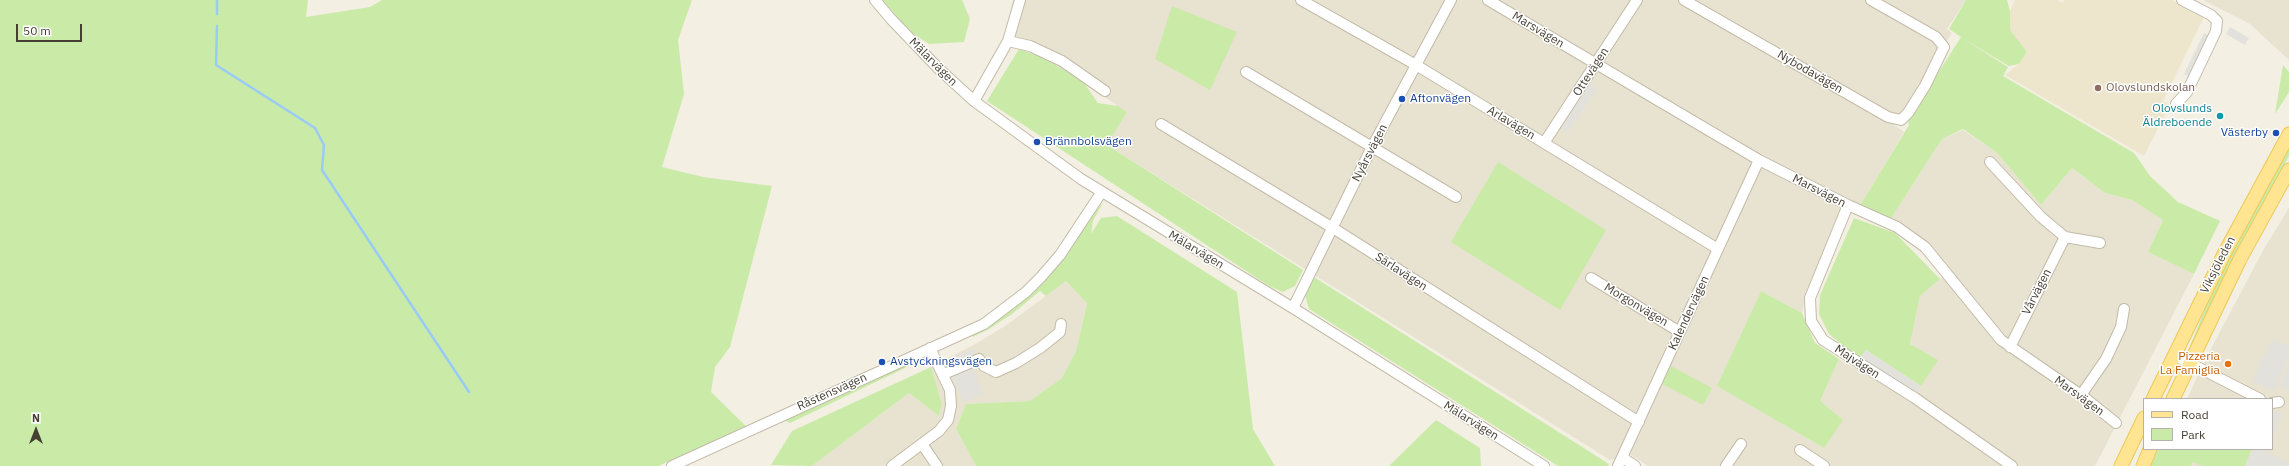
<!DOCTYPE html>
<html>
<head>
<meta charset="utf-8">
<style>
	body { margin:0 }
	#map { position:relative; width:2289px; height:466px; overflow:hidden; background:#f3efe3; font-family:"IBM Plex Sans",sans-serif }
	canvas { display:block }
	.legend { position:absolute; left:2143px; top:398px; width:130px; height:52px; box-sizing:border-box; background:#fff; border:1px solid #b5b2ad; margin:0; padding:5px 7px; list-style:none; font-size:12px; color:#463f33 }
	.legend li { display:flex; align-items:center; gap:8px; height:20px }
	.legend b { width:20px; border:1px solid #b5b2ad }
	.north { position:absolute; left:16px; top:410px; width:40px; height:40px; -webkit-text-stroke:3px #fff; paint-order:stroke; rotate:0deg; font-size:11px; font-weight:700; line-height:16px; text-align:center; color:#463f33 }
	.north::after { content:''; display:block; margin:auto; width:14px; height:18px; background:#463f33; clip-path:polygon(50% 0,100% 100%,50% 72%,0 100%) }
	.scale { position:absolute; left:16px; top:24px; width:66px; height:18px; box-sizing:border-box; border:2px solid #463f33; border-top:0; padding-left:5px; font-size:12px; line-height:14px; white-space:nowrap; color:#463f33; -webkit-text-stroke:3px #fff; paint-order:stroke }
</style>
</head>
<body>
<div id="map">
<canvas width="2289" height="466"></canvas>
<ul class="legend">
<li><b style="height:5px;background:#ffe591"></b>Road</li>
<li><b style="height:11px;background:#caeba8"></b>Park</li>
</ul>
<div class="north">N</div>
<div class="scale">50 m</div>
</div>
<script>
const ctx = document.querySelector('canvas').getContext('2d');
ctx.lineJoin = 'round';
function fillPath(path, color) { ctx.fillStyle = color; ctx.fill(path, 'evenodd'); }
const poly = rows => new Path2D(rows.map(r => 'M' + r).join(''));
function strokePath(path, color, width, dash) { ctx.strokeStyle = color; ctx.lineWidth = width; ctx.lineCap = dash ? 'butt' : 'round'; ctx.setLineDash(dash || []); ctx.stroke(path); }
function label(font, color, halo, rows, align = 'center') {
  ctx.font = font + ' "IBM Plex Sans",sans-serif'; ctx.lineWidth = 3; ctx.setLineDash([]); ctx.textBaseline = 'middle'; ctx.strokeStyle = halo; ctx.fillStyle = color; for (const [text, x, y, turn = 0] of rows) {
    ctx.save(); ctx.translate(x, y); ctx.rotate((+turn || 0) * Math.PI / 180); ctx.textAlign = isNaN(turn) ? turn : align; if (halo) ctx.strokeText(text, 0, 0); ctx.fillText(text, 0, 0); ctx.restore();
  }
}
fillPath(poly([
	[1013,0,1966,0,1947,29,1952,33,1894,125,1904,132,1859,207,1844,200,1807,291,1802,313,1761,291,1718,386,1824,448,1820,401,1839,359,1854,368,1866,350,1921,386,1937,360,1910,344,1920,296,1940,279,1950,275,1890,220,1942,139,1963,130,1996,152,2041,205,2072,168,2105,193,2132,200,2163,220,2148,252,2194,274,2095,466,1648,466,1631,455,1610,460,1107,145,1127,112,1006,32],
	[2203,0,2289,0,2289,60,2250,24],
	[2289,208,2289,466,2155,466,2163,449,2272,449,2272,399,2187,399,2206,358,2265,247],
	[1066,281,1087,302,1076,351,1062,378,1031,401,966,404,956,429,976,466,812,466,909,393,939,416,942,404,931,367,979,342,1008,324]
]), '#e8e2d1');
fillPath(poly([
	[2015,0,2057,0,2063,3,2064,0,2172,0,2204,17,2163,101,2170,105,2144,156,2005,75,2019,64,2027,53,2010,30,2010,11]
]), '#eee6cc');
fillPath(poly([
	[0,0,308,0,306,17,370,7,382,0,692,0,678,40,684,94,662,167,703,177,772,186,730,347,715,367,711,392,748,428,658,466,0,466],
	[883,0,962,0,970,19,964,42,929,44,908,30],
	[1966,0,2007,0,2010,11,2010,30,2027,52,2019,64,2009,66,1962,38,2008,67,2003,76,2134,153,2150,176,2178,202,2220,221,2194,274,2148,252,2163,220,2132,200,2105,193,2072,168,2041,205,1996,152,1963,129,1942,139,1890,220,1859,207,1909,125,1908,120,1961,37,1949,29],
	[1172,6,1237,32,1210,90,1155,59],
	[1019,49,1043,58,1082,80,1098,103,1118,106,1127,112,1107,145,1303,270,1295,286,1283,292,1269,286,987,101],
	[2283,65,2289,72,2289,92,2275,114],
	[2289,147,2289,156,2188,351,2217,280],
	[1498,162,1606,230,1560,310,1451,242],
	[1103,203,1093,221,1091,234,1101,218,1117,216,1237,292,1253,429,1275,466,976,466,956,429,966,404,1030,401,1062,378,1076,351,1087,303,1066,281,1046,296,1040,291,1012,314,989,329,973,337,970,332,1008,310],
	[1854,218,1895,233,1940,279,1920,296,1910,344,1938,360,1921,386,1866,350,1859,359,1829,334,1819,314,1820,295],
	[1314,277,1609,464,1608,466,1558,466,1309,309,1305,295],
	[1761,291,1802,313,1815,343,1839,359,1820,401,1843,420,1824,448,1717,386],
	[920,357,926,358,790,423,783,420],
	[1671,366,1712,388,1703,405,1662,384],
	[931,367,942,404,939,416,909,393,812,466,771,465,792,431],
	[1436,420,1480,448,1481,466,1389,466],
	[2158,449,2252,449,2245,466,2202,466,2193,462,2191,466,2150,466]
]), '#caeba8');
fillPath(poly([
	[2230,27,2249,38,2245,45,2226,34],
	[2204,33,2210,36,2190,77,2184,74],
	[1590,84,1597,88,1568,132,1561,128],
	[2272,339,2289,347,2289,356,2274,391,2253,381],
	[974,349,981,364,972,368,983,394,963,402,946,361],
	[1866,350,1921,386,1916,396,1859,359],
	[2289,365,2289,391,2279,386],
	[2272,410,2282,415,2272,437],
	[2252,449,2267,449,2266,452,2289,463,2287,466,2245,466]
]), '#e3e1dc');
strokePath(poly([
	[217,14,217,0],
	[217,26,216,65,315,128,324,145,322,170,469,392]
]), '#9acbf6', 2.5);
const minor = poly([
	[875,0,891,19,938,68,974,101,1081,179,1293,308,1544,466],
	[1301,0,1416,65,1718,249],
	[1488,0,1759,160,1848,205,1897,227,1925,247,2001,340,2081,395,2116,423],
	[1684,0,1888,117,1901,120,1908,113,1925,86,1944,47,1936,37,1871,0],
	[1008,41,1030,46,1062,61,1105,91],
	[1246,72,1456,197],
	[974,101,1008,41,1020,0],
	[2176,104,2187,92,2216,31,2217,21,2211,15,2182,0],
	[1161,124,1333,228,1639,422],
	[1544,143,1637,0],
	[1990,162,2041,217,2065,237,2100,243],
	[1848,205,1810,298,1811,321,1823,340,1915,398,2012,466],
	[1591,278,1680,332],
	[1293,308,1372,147,1451,0],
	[2010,347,2065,237],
	[2174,355,2260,399],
	[944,374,979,359,984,366,996,372,1016,363,1040,348,1060,332,1061,324],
	[2081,395,2106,359,2121,327,2124,309],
	[2272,403,2279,402],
	[922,444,937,466],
	[1800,450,1824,466],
	[1623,458,1635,466],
	[672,466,984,324,1026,292,1041,277,1060,255,1101,193],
	[892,466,939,431,948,420,951,406,950,390,930,348],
	[1618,466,1759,160],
	[1726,466,1741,444]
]);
const major = poly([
	[2153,399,2225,252,2289,134],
	[2173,399,2240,259,2289,170],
	[2121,466,2144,418],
	[2143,466,2150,449]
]);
strokePath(minor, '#c2bba8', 12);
strokePath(major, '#edc858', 15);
strokePath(minor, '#fff', 10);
strokePath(major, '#ffe591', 13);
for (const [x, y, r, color] of [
	[2098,88,4,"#8d6e63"],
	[1402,99,4,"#1a4fb4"],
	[2220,116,4,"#0f9aa8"],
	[2276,133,4,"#1a4fb4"],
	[1037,142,4,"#1a4fb4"],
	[882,362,4,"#1a4fb4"],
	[2228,364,4,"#e8710a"]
]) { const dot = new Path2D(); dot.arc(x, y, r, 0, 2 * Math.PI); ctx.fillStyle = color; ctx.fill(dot); strokePath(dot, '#fff', 1.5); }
label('12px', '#463f33', '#fff', [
	["Marsvägen",1538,30,31],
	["Mälarvägen",933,62,45],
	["Ottevägen",1591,72,-57],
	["Nybodavägen",1810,72,30],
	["Arlavägen",1511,123,31],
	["Nyårsvägen",1370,153,-63],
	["Marsvägen",1819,191,27],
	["Mälarvägen",1196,250,31],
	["Viksjöleden",2218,265,-63],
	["Särlavägen",1401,272,33],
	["Vårvägen",2037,292,-63],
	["Morgonvägen",1636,305,31],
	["Kalendervägen",1689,313,-65],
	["Majvägen",1857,362,33],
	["Råstensvägen",832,392,-24],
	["Marsvägen",2079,396,36],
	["Mälarvägen",1471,421,32]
]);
label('12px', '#785e54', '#fff', [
	["Olovslundskolan",2106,88]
], 'left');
label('12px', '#164399', '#fff', [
	["Aftonvägen",1410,99],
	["Västerby",2268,133,"right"],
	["Brännbolsvägen",1045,142],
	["Avstyckningsvägen",890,362]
], 'left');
label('12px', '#0d838f', '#fff', [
	["Olovslunds",2212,109],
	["Äldreboende",2212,123]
], 'right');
label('12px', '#c56008', '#fff', [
	["Pizzeria",2220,357],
	["La Famiglia",2220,371]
], 'right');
</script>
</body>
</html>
